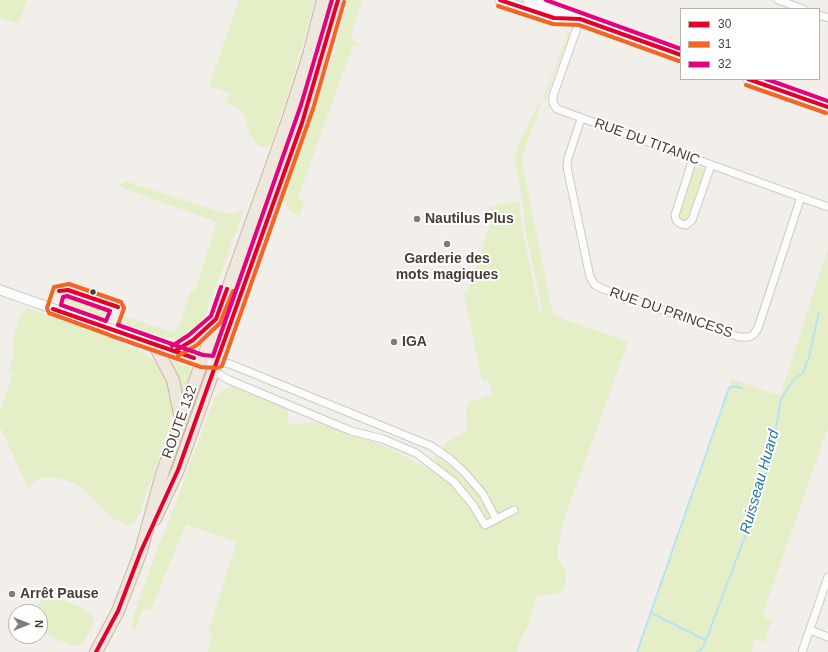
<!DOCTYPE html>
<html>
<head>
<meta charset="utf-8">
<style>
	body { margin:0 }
	#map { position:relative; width:828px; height:652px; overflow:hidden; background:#f2eeea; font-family:Arial,sans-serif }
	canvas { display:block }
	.legend { position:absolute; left:680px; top:8px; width:140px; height:72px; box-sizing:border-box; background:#fff; border:1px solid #b6b2ae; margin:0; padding:5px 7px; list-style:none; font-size:12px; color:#493e34 }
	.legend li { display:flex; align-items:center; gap:8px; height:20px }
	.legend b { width:20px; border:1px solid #b6b2ae }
	.north { position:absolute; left:8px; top:604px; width:40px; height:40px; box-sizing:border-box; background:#fff; border:1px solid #b6b2ae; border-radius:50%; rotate:90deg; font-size:11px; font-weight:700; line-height:16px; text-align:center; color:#493e34 }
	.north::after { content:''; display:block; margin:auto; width:14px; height:18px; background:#847c74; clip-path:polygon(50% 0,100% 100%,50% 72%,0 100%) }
</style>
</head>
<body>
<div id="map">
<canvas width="828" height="652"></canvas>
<ul class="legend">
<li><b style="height:5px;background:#e4002b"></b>30</li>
<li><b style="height:5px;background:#f26522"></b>31</li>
<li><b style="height:5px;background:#e5007d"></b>32</li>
</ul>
<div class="north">N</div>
</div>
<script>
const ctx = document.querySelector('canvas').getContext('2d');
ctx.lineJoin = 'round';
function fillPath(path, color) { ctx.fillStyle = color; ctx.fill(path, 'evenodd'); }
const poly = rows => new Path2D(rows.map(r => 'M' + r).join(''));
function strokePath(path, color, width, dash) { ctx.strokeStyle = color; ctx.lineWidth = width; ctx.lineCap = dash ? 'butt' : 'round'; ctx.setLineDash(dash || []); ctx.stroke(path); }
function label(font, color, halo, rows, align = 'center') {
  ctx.font = font + ' Arial,sans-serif'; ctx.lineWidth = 4; ctx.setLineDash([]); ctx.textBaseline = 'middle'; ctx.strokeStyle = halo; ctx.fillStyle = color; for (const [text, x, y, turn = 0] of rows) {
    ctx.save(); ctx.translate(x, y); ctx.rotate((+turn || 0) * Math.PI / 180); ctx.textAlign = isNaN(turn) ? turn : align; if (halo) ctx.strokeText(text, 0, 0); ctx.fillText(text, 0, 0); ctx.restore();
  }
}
fillPath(poly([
	[0,0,27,0,18,24,0,18],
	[239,0,315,0,288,94,271,145,265,147,259,146,256,143,250,134,244,114,237,107,226,104,230,93,209,86],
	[348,0,362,0,352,32,352,37,359,46,353,45,299,195,298,199,304,202,299,216,288,208,284,200,284,195,334,52],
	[568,31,570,32,548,92,546,102,544,97],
	[539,103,541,104,521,158,553,315,628,342,564,519,558,547,558,559,566,571,566,581,564,588,559,593,551,595,537,595,527,628,521,638,516,652,207,652,213,634,208,632,237,542,186,524,152,607,148,611,143,609,135,630,132,628,133,617,153,560,171,516,215,397,224,389,234,387,285,408,288,411,288,422,294,425,313,422,321,424,380,444,427,468,445,444,467,430,466,408,468,403,493,394,489,381,482,380,464,294,468,289,494,213,489,210,490,207,519,201,522,231,539,309,540,312,543,311,526,234,524,211,515,159,518,146],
	[698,167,703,168,704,173,689,219,683,221,679,216,694,170],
	[125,181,220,212,234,214,244,210,204,318,196,329,184,339,168,338,128,327,123,320,123,316,172,332,179,326,191,290,195,291,217,222,118,186],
	[828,248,828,427,762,616,772,620,764,642,755,639,751,652,637,652,732,379,774,394,781,394],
	[65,298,106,311,107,315,102,317,65,304,63,302],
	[27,308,101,334,132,348,146,355,157,364,164,373,173,397,173,413,168,432,139,514,133,524,126,525,112,518,80,486,68,481,54,477,43,478,35,480,29,489,0,427,0,410,13,375,8,373,14,355,14,336,21,314],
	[167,359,191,368,192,372,182,400],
	[49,596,61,599,85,610,93,617,93,625,82,644,73,646,40,632,40,612,34,611,43,599]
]), '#e4eec7');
strokePath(poly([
	[651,613,705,640],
	[637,652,729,388,733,386,742,388],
	[697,652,703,648,755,510,771,457,781,399,794,379,803,373,809,357,819,312]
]), '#b5e4f4', 2);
const minor = poly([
	[778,0,803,9],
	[819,15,828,18],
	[580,19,553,96,553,103,557,109,828,207],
	[581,119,568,158,567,167,590,277,595,285,603,289,739,337,749,337,754,334,758,328,801,197],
	[693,159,675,215,676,220,681,224,686,225,692,220,711,165],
	[217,362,230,364,431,446,450,459,465,473,483,494,496,519],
	[214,371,229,380,351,431,383,439,416,453,454,482,473,505,485,525,514,510],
	[810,630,828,637],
	[802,652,828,577]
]);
const tertiary = poly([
	[500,0,554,18,575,19],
	[528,0,681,55],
	[748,79,828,107],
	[0,290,202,361,217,362]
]);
const trunk = poly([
	[154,344,173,380,181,419],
	[175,351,193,340,216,319],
	[155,519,178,470,297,138,318,73,338,0],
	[96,652,118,611,141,551,162,474,288,120,309,55,323,0]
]);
strokePath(minor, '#cecac6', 9);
strokePath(tertiary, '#cecac6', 11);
strokePath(trunk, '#cdb6a2', 14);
strokePath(minor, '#fdfcfc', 7);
strokePath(tertiary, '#fdfcfc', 9);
strokePath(trunk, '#eee7de', 12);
strokePath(poly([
	[500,0,554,18,580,19,681,55],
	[748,79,828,107],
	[59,291,68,290,118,307],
	[53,309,194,358],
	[175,351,193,340,216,319,227,289],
	[96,652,118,611,141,551,178,470,302,123,338,0]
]), '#e4002b', 4);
strokePath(poly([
	[498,6,553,24,579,25,679,61],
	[746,85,826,113],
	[107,334,49,313,47,308,54,287,69,284,121,302,124,308,118,325],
	[109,335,201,367,217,368,222,366,313,109,344,2],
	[178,356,197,345,220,323,233,291]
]), '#f26522', 4);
strokePath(poly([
	[546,0,681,49],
	[766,79,828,101],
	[67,296,110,311,106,321,61,305,63,297,67,296],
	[118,325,203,355,213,356,301,105,332,0],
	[172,346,189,335,211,316,221,287]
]), '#e5007d', 4);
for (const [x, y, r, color] of [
	[417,219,4,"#847c74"],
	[447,244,4,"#847c74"],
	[93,292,3.5,"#493e34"],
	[394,342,4,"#847c74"],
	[12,594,4,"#847c74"]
]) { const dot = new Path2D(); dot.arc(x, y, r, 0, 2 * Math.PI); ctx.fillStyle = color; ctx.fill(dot); strokePath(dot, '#fff', 1.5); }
label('14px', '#493e34', '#fff', [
	["RUE DU TITANIC",647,142,20],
	["RUE DU PRINCESS",671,313,19],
	["ROUTE 132",180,422,-70]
]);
label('bold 14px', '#493e34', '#fff', [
	["Nautilus Plus",425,219],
	["Garderie des",447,259,"center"],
	["mots magiques",447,275,"center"],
	["IGA",402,342],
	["Arrêt Pause",20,594]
], 'left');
label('italic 15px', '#1d7b9f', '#fff', [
	["Ruisseau Huard",760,482,-74]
]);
</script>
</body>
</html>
